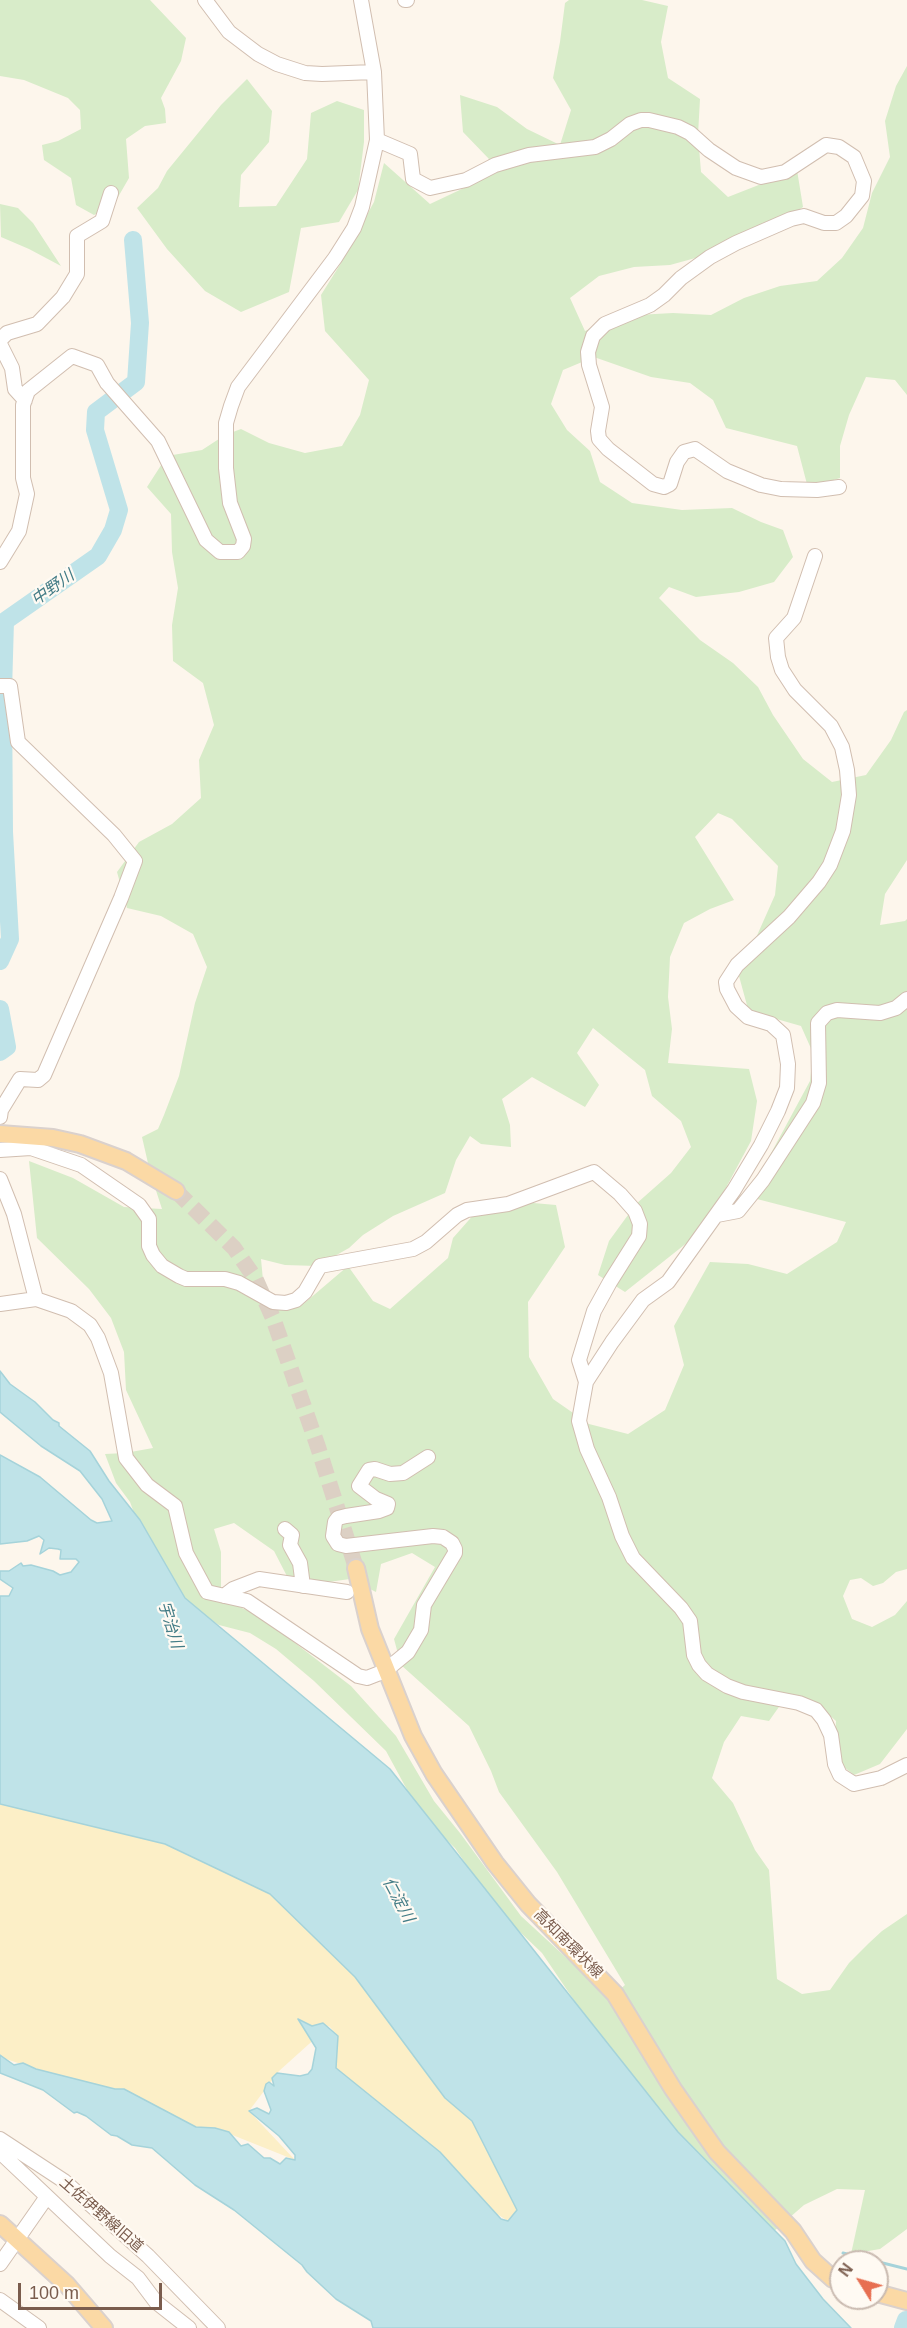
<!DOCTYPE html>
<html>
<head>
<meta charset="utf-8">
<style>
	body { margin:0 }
	#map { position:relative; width:907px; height:2328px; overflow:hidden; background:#fdf6ec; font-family:Helvetica,sans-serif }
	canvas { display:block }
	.north { position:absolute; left:829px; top:2250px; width:60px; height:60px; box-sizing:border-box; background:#fffaf3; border:2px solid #cabbb1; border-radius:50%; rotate:307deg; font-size:16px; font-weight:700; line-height:24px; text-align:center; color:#7a5c4d }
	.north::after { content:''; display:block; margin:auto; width:21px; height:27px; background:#e76f51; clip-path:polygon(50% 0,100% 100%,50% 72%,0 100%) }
	.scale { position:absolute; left:18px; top:2283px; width:144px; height:27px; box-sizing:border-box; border:3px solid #7a5c4d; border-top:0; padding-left:8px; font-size:18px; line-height:21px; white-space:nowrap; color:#7a5c4d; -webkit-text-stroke:4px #fffaf3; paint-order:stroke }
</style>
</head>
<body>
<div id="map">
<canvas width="907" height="2328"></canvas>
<div class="north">N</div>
<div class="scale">100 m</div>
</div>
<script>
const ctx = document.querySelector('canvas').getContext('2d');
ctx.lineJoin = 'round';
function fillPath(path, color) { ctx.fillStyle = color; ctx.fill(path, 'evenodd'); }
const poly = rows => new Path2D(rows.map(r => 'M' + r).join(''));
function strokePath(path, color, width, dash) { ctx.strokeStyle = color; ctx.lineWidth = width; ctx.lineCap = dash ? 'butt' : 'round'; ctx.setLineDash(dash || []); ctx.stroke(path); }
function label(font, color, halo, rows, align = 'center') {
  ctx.font = font + ' Helvetica,"Noto Sans JP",sans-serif'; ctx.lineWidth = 4.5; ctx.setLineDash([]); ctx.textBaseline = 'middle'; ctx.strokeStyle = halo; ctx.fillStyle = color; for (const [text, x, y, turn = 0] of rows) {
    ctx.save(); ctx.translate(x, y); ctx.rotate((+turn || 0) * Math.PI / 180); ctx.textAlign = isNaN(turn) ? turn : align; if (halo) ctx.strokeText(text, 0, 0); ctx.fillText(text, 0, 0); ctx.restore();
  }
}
fillPath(poly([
	[0,0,150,0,186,38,181,61,161,98,165,109,166,123,145,126,126,139,129,178,114,204,94,215,76,205,71,178,44,160,42,145,58,141,81,129,80,110,68,98,24,80,0,76],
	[569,0,642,0,668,6,661,42,668,78,700,99,698,135,701,172,728,197,797,170,803,207,771,229,739,246,670,265,634,267,599,276,570,298,585,331,619,316,673,313,711,315,744,298,780,286,817,281,842,258,863,228,872,193,890,157,885,121,896,86,907,66,907,395,895,380,866,377,849,415,840,446,840,478,808,488,797,446,726,428,713,400,690,383,651,377,594,357,563,370,551,404,567,430,590,451,600,482,632,503,682,510,732,508,761,522,783,530,793,557,774,582,739,592,696,597,669,587,659,598,700,640,733,663,758,687,773,715,803,759,832,782,866,775,891,740,904,712,907,710,907,860,885,894,880,925,905,921,907,919,907,1569,896,1572,883,1583,873,1586,861,1578,850,1580,843,1596,852,1619,872,1627,895,1615,907,1601,907,1729,880,1764,854,1775,834,1759,836,1721,818,1705,793,1695,781,1704,769,1721,741,1716,724,1742,712,1778,733,1803,755,1850,769,1870,777,1979,802,1994,830,1990,849,1963,869,1943,882,1931,907,1914,907,2229,880,2249,851,2254,865,2190,837,2189,804,2205,773,2232,743,2213,586,2018,542,1953,497,1910,455,1848,438,1832,417,1808,386,1751,314,1681,276,1649,250,1633,219,1625,192,1608,172,1589,140,1529,130,1502,116,1483,105,1454,125,1453,153,1448,126,1390,124,1352,111,1318,89,1289,37,1238,29,1161,73,1178,124,1207,162,1209,150,1172,142,1137,158,1129,164,1115,179,1076,195,1003,207,967,193,934,161,916,127,908,117,872,139,842,172,824,201,798,199,760,214,725,203,683,173,661,172,625,178,588,172,552,171,514,147,487,167,456,202,450,225,435,241,429,269,443,305,453,342,446,360,415,369,380,325,331,321,295,341,263,345,247,363,222,374,202,384,163,430,204,464,188,489,159,463,132,460,95,497,107,527,129,560,145,571,110,553,78,560,42,565,3],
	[718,813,732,819,778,866,775,895,739,976,751,1020,773,1018,801,1026,813,1053,810,1081,769,1157,757,1199,846,1222,837,1242,787,1274,748,1264,710,1262,674,1326,684,1365,665,1410,628,1434,589,1424,553,1399,529,1357,528,1302,565,1247,556,1205,522,1202,483,1204,453,1238,448,1258,390,1309,373,1301,348,1266,301,1306,264,1291,261,1259,285,1265,317,1266,349,1248,363,1235,393,1216,445,1193,456,1160,470,1136,481,1144,511,1147,510,1125,502,1099,532,1077,585,1107,599,1085,577,1053,593,1028,645,1070,652,1096,681,1121,691,1147,671,1173,636,1204,609,1241,598,1275,625,1292,693,1238,721,1197,751,1141,757,1101,749,1069,668,1063,672,1029,668,997,670,957,684,923,710,909,734,900,695,837],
	[234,1523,274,1551,290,1582,314,1584,350,1579,376,1592,381,1564,412,1553,435,1567,394,1639,401,1665,469,1726,491,1771,499,1792,557,1872,625,1985,610,1998,521,1916,460,1833,434,1801,396,1736,351,1686,260,1616,221,1599,221,1552,214,1529],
	[247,79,272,111,269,142,241,175,239,207,276,206,307,159,311,113,337,101,364,110,364,142,358,190,339,222,301,228,289,292,241,312,205,291,167,249,137,208,158,188,167,171,221,105],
	[0,204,18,208,33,223,61,266,29,249,1,237]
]), '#d8ecc9');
fillPath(poly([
	[0,1804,165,1844,270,1894,355,1977,473,2123,518,2210,508,2221,497,2214,336,2068,338,2036,329,2026,279,2071,249,2111,295,2160,215,2128,196,2127,124,2089,115,2089,36,2069,0,2057]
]), '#fcefc7');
const water = poly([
	[0,1371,10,1384,35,1402,53,1420,59,1423,59,1426,90,1451,109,1481,140,1520,185,1598,390,1769,678,2132,785,2241,796,2264,823,2299,851,2328,373,2328,371,2321,336,2299,307,2272,302,2265,234,2210,195,2185,152,2148,132,2145,117,2136,111,2135,86,2116,77,2112,74,2113,43,2090,0,2073,0,2055,14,2065,23,2063,36,2069,115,2089,124,2089,196,2127,215,2128,229,2132,241,2146,248,2144,264,2158,270,2158,280,2164,286,2158,295,2160,295,2155,279,2136,249,2111,257,2108,269,2114,271,2110,264,2091,266,2084,269,2082,274,2086,272,2078,277,2073,300,2076,308,2074,312,2069,316,2048,298,2019,312,2026,323,2023,338,2036,336,2068,440,2152,501,2219,508,2221,517,2210,472,2121,445,2098,355,1977,270,1894,165,1844,0,1804,0,1596,9,1596,13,1588,0,1579,0,1571,9,1571,21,1563,23,1566,31,1565,53,1571,60,1575,71,1572,79,1562,76,1559,60,1559,61,1550,58,1549,49,1548,40,1554,44,1540,39,1536,27,1541,0,1544,0,1455,40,1477,91,1520,97,1523,112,1521,102,1499,80,1471,41,1446,0,1412,0,1371]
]);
fillPath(water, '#bfe3e8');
strokePath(water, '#a5d3da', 1.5);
strokePath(poly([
	[843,2253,907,2269]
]), '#a5d3da', 3);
strokePath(poly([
	[0,961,10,939,4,832,3,691,5,621,98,556,113,530,119,510,95,430,96,412,136,382,140,323,133,240],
	[0,1009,7,1047,0,1052],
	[903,2328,906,2320]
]), '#bfe3e8', 18);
strokePath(poly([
	[176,1191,234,1248,255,1278,273,1318,318,1447,356,1568]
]), '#dcd0c4', 16, [16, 8]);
const minor = poly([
	[205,0,229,32,258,54,277,64,305,73,322,74,374,72],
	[405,0,407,0],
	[377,140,410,154,413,179,430,188,466,180,495,165,529,155,595,147,611,139,630,124,641,120,649,120,678,127,690,133,709,150,736,168,761,177,785,172,826,145,839,147,854,157,864,181,862,196,846,216,836,223,824,223,804,216,791,219,736,243,710,257,681,278,664,295,650,305,605,324,593,336,588,352,589,365,602,407,598,431,599,439,608,449,653,484,664,487,670,484,677,462,684,452,695,449,727,471,761,485,781,489,817,490,839,487],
	[0,340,7,333,37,324,63,297,77,274,77,236,102,221,111,193],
	[0,344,12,368,15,389,25,400],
	[815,556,794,618,776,638,778,657,782,670,795,690,831,726,842,747,847,770,849,795,843,831,830,865,819,882,789,917,737,965,726,982,727,989,736,1006,748,1017,771,1024,783,1035,788,1064,787,1088,778,1111,761,1145,734,1190,668,1282,643,1300,612,1342,586,1382,579,1421,587,1449,609,1497,622,1536,633,1558,681,1608,690,1621,694,1655,699,1665,707,1674,727,1686,743,1692,799,1703,816,1710,824,1720,831,1735,835,1764,840,1775,854,1784,881,1778,907,1765],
	[0,562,19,531,27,494,23,478,23,405,28,391,72,356,97,365,107,383,158,441,206,540,220,552,238,552,243,546,244,539,230,503,226,468,226,423,231,406,238,387,335,258,354,228,362,207,377,140,374,72,361,0],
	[0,686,10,686,18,742,114,835,135,861,121,898,44,1075,38,1080,20,1079,1,1110,0,1117],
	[0,1150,31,1148,81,1165,139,1205,149,1219,149,1246,153,1255,162,1266,179,1276,186,1279,225,1279,239,1283,273,1302,286,1303,296,1300,305,1292,320,1266,413,1249,426,1242,457,1215,467,1210,508,1204,594,1172,620,1194,635,1211,640,1224,639,1236,610,1282,594,1311,579,1360,586,1382],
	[0,1179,14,1214,36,1299],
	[717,1215,738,1211,763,1180,813,1103,819,1083,818,1023,827,1013,837,1010,880,1013,896,1008,907,999],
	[0,1304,36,1299,71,1311,90,1325,98,1338,111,1373,126,1458,147,1485,175,1506,186,1553,207,1592,247,1601,358,1676,367,1678,385,1671,408,1652,421,1630,424,1605,455,1553,455,1549,452,1543,443,1537,433,1536,346,1546,338,1544,333,1536,335,1522,338,1518,346,1516,379,1511,387,1508,388,1504,376,1499,359,1486,369,1470,375,1469,390,1474,403,1473,428,1457],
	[285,1529,292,1535,290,1545,300,1563,303,1586],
	[224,1596,233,1589,259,1579,347,1592],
	[0,2139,64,2181,148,2256,218,2328],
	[0,2152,110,2256,138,2278,156,2302,189,2328],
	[0,2264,46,2198],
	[0,2300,39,2328]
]);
const major = poly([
	[0,1134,53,1138,80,1144,126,1161,176,1191],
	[356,1568,370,1629,413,1736,434,1774,495,1863,528,1904,615,1994,673,2089,717,2152,793,2231,813,2261,833,2279,841,2282],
	[0,2224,67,2285,104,2328],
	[877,2293,907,2301]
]);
strokePath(minor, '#d1beb0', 16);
strokePath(major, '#dad1cd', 20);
strokePath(minor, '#fff', 14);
strokePath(major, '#fbd9a5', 16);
label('15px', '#7a5c4d', '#fffaf3', [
	["高知南環状線",568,1944,45],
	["土佐伊野線旧道",101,2215,41]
]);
label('italic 16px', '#437c86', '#fffaf3', [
	["中野川",53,588,-35],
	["宇治川",170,1625,73],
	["仁淀川",398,1900,62]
]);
</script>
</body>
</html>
